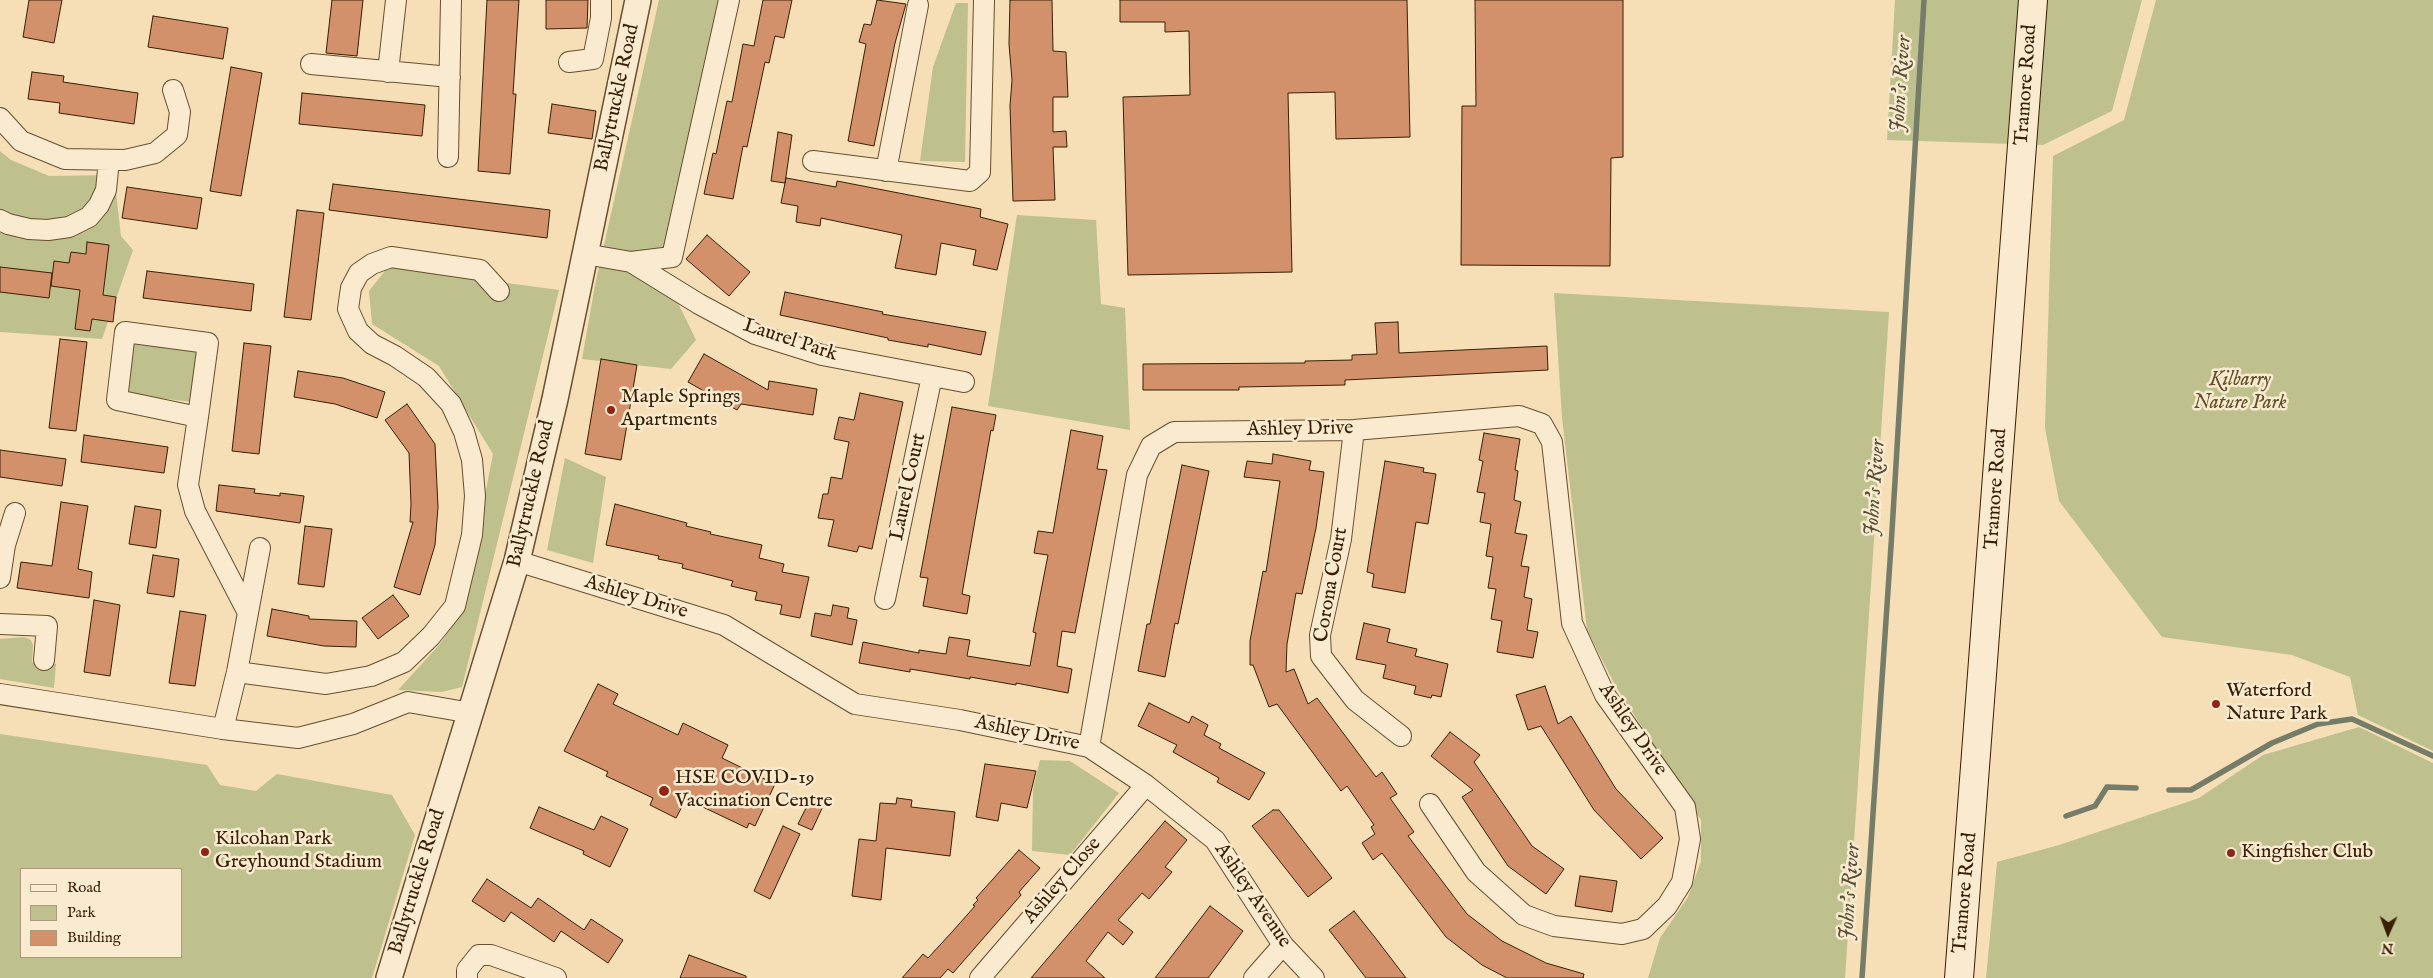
<!DOCTYPE html>
<html>
<head>
<meta charset="utf-8">
<style>
	body { margin:0 }
	#map { position:relative; width:2433px; height:978px; overflow:hidden; background:#f6deb7; font-family:"IM FELL English",serif }
	canvas { display:block }
	.legend { position:absolute; left:20px; top:868px; width:162px; height:90px; box-sizing:border-box; background:#f9ead0; border:1px solid #ac997d; margin:0; padding:6px 9px; list-style:none; font-size:15px; color:#391f00 }
	.legend li { display:flex; align-items:center; gap:10px; height:25px }
	.legend b { width:25px; border:1px solid #ac997d }
	.north { position:absolute; left:2363px; top:908px; width:50px; height:50px; -webkit-text-stroke:4px #f9ead0; paint-order:stroke; rotate:182deg; font-size:14px; font-weight:700; line-height:20px; text-align:center; color:#391f00 }
	.north::after { content:''; display:block; margin:auto; width:18px; height:22px; background:#391f00; clip-path:polygon(50% 0,100% 100%,50% 72%,0 100%) }
</style>
</head>
<body>
<div id="map">
<canvas width="2433" height="978"></canvas>
<ul class="legend">
<li><b style="height:6px;background:#f9ead0"></b>Road</li>
<li><b style="height:14px;background:#bec18d"></b>Park</li>
<li><b style="height:14px;background:#d2916b"></b>Building</li>
</ul>
<div class="north">N</div>
</div>
<script>
const ctx = document.querySelector('canvas').getContext('2d');
ctx.lineJoin = 'round';
function fillPath(path, color) { ctx.fillStyle = color; ctx.fill(path, 'evenodd'); }
const poly = rows => new Path2D(rows.map(r => 'M' + r).join(''));
function strokePath(path, color, width, dash) { ctx.strokeStyle = color; ctx.lineWidth = width; ctx.lineCap = dash ? 'butt' : 'round'; ctx.setLineDash(dash || []); ctx.stroke(path); }
function label(font, color, halo, rows, align = 'center') {
  ctx.font = font + ' "IM FELL English",serif'; ctx.lineWidth = 5; ctx.setLineDash([]); ctx.textBaseline = 'middle'; ctx.strokeStyle = halo; ctx.fillStyle = color; for (const [text, x, y, turn = 0] of rows) {
    ctx.save(); ctx.translate(x, y); ctx.rotate((+turn || 0) * Math.PI / 180); ctx.textAlign = isNaN(turn) ? turn : align; if (halo) ctx.strokeText(text, 0, 0); ctx.fillText(text, 0, 0); ctx.restore();
  }
}
fillPath(poly([
	[659,0,718,0,662,270,696,340,671,369,582,359,595,285],
	[1895,0,2142,0,2112,111,2043,145,1887,140],
	[2156,0,2433,0,2433,751,2358,715,2350,677,2292,655,2162,637,2059,501,2045,428,2053,156,2124,120],
	[956,3,968,3,965,162,920,161,933,67],
	[0,151,11,160,49,176,114,175,121,236,133,250,102,339,0,332],
	[1017,215,1096,220,1101,304,1125,308,1130,430,988,406],
	[388,267,559,290,462,687,442,692,398,690,440,644,462,612,493,454,439,366,372,324,369,291],
	[1554,293,1889,312,1845,978,1648,978,1660,938,1688,897,1701,861,1701,820,1615,685,1587,630,1562,418],
	[134,344,198,351,194,402,128,395],
	[565,458,606,477,593,563,547,550],
	[24,637,31,640,33,645,32,662,56,664,54,688,0,679,0,639],
	[2359,727,2433,763,2433,978,1986,978,1997,862,2059,845,2199,798,2263,755],
	[0,734,207,765,220,785,256,791,277,774,392,795,415,835,372,978,0,978],
	[21,869,181,869,181,957,21,957],
	[1040,760,1070,761,1119,793,1070,855,1032,851,1033,789]
]), '#bec18d');
strokePath(poly([
	[2169,790,2191,790,2272,743,2318,724,2352,719,2433,756],
	[2066,816,2095,806,2107,787,2136,788],
	[1862,978,1892,531,1924,0]
]), '#757d69', 5.5);
const building = poly([
	[29,0,62,0,54,43,23,37,29,0],
	[332,0,363,0,357,56,326,53,332,0],
	[487,0,519,0,513,94,516,94,510,174,478,171,487,0],
	[546,0,588,0,587,28,546,29,546,0],
	[763,0,792,0,784,38,775,36,769,63,765,62,747,147,743,146,733,199,704,194,713,153,716,154,727,101,732,102,743,44,754,46,763,0],
	[877,0,906,4,895,43,874,146,848,141,866,44,859,42,864,24,871,25,877,0],
	[1010,0,1052,0,1053,51,1066,52,1068,97,1053,97,1053,132,1066,131,1067,147,1053,147,1055,200,1013,201,1010,106,1012,80,1009,44,1010,0],
	[1120,0,1407,0,1410,137,1336,139,1335,92,1288,93,1292,272,1128,275,1123,97,1190,95,1189,31,1165,32,1165,22,1120,22,1120,0],
	[1475,0,1623,0,1623,157,1611,158,1610,266,1461,265,1462,106,1476,106,1475,0],
	[153,16,228,28,223,59,148,47,153,16],
	[231,67,262,73,241,196,210,191,231,67],
	[32,72,64,76,63,82,138,93,134,124,59,113,60,103,28,99,32,72],
	[302,93,425,105,422,136,299,124,302,93],
	[552,104,596,111,592,139,548,133,552,104],
	[778,132,792,135,785,183,771,181,778,132],
	[786,178,836,187,837,181,981,209,980,217,1008,224,997,270,973,265,976,250,941,243,936,275,895,268,902,235,821,218,820,226,796,222,798,206,781,203,786,178],
	[333,184,550,210,547,238,329,210,333,184],
	[127,187,202,198,197,229,122,218,127,187],
	[297,210,324,213,311,320,284,317,297,210],
	[707,235,750,272,729,296,686,259,707,235],
	[87,242,109,245,103,295,116,297,113,322,92,319,90,331,75,329,80,290,51,286,54,261,69,263,71,252,86,254,87,242],
	[0,267,52,273,49,298,0,292,0,267],
	[147,271,254,284,251,311,143,298,147,271],
	[785,292,883,312,882,314,986,332,981,355,928,344,928,347,888,340,888,338,780,315,785,292],
	[1398,322,1399,353,1547,346,1548,370,1345,380,1345,385,1239,387,1239,390,1143,390,1143,364,1305,363,1305,361,1352,360,1352,355,1377,354,1375,323,1398,322],
	[60,339,87,342,76,431,49,428,60,339],
	[244,343,271,346,259,454,232,451,244,343],
	[704,354,768,390,769,381,817,389,813,415,741,404,737,410,688,382,704,354],
	[601,359,637,365,621,460,585,454,601,359],
	[298,371,343,378,385,392,377,418,335,404,294,397,298,371],
	[860,393,903,402,872,549,859,546,857,552,828,546,834,520,818,518,823,494,828,494,831,477,842,479,849,442,834,439,839,417,854,420,860,393],
	[407,404,435,444,438,507,435,545,420,595,394,587,413,522,410,522,411,504,409,453,385,420,407,404],
	[952,407,996,415,993,431,991,430,962,594,970,596,967,614,923,606,928,578,920,577,952,407],
	[1071,430,1103,436,1097,469,1107,470,1075,633,1062,631,1057,666,1072,669,1068,693,1016,683,1016,685,970,677,970,679,910,669,910,672,859,663,863,642,919,653,919,650,946,654,949,637,970,640,967,656,1030,666,1036,633,1033,632,1048,555,1034,553,1038,531,1053,533,1071,430],
	[1484,433,1520,439,1515,470,1518,471,1514,500,1521,502,1515,533,1527,535,1521,566,1529,567,1524,597,1532,599,1527,630,1538,632,1533,658,1497,652,1502,621,1491,619,1496,589,1488,588,1493,557,1486,556,1491,524,1480,522,1485,493,1477,492,1483,461,1479,460,1484,433],
	[84,435,168,447,164,473,81,462,84,435],
	[0,450,66,459,62,486,0,477,0,450],
	[1273,454,1311,461,1309,470,1324,472,1316,528,1302,594,1296,593,1287,644,1286,672,1294,669,1308,704,1317,698,1376,777,1382,772,1397,794,1390,798,1414,832,1408,836,1467,914,1502,941,1546,963,1584,974,1583,978,1507,978,1482,965,1446,937,1382,853,1373,860,1362,843,1375,834,1371,827,1374,825,1347,786,1341,791,1277,704,1269,707,1253,665,1250,665,1250,641,1263,571,1266,572,1280,481,1244,477,1247,461,1272,464,1273,454],
	[1385,461,1424,468,1423,472,1436,474,1428,524,1416,522,1405,593,1372,587,1374,574,1367,572,1385,461],
	[1182,465,1209,471,1178,624,1175,623,1165,677,1138,671,1147,624,1150,624,1182,465],
	[219,485,255,489,254,493,280,496,280,493,304,496,300,523,216,511,219,485],
	[61,502,88,506,78,569,92,572,89,598,17,588,21,562,52,566,61,502],
	[615,504,687,523,686,526,711,532,710,534,762,545,759,558,784,564,782,572,809,577,800,618,780,614,782,605,755,600,757,592,731,586,733,581,682,568,683,564,658,559,659,556,606,545,615,504],
	[135,506,161,510,156,548,129,544,135,506],
	[305,526,332,529,324,587,298,584,305,526],
	[153,555,179,559,174,597,147,593,153,555],
	[393,595,409,616,378,639,362,618,393,595],
	[94,600,120,605,110,676,84,672,94,600],
	[833,605,849,608,847,618,857,620,852,645,811,636,815,613,831,616,833,605],
	[272,609,309,616,309,619,357,621,356,647,324,646,267,636,272,609],
	[180,611,206,615,195,686,169,683,180,611],
	[1364,623,1390,629,1387,642,1417,649,1415,656,1448,664,1441,697,1432,695,1431,698,1414,694,1416,686,1383,678,1386,665,1356,659,1364,623],
	[598,684,618,694,613,704,678,735,683,723,728,745,722,758,775,784,755,826,749,823,747,828,686,799,676,818,650,805,653,798,606,776,608,772,564,751,598,684],
	[1545,686,1558,724,1571,716,1616,789,1663,838,1641,859,1594,810,1541,726,1528,730,1516,695,1545,686],
	[1149,703,1189,723,1192,716,1208,725,1204,735,1221,744,1219,748,1265,773,1249,800,1217,782,1219,778,1173,752,1177,745,1138,726,1149,703],
	[1450,732,1480,755,1474,762,1532,846,1564,869,1546,894,1508,866,1462,797,1473,790,1431,756,1450,732],
	[985,764,1036,771,1027,808,1001,803,998,821,976,817,985,764],
	[811,798,824,804,812,830,798,824,811,798],
	[897,798,912,800,911,807,955,812,950,856,886,848,881,900,852,896,859,839,876,841,880,803,896,804,897,798],
	[539,807,594,830,601,816,628,829,610,867,583,854,584,851,530,828,539,807],
	[1273,810,1279,810,1332,878,1308,897,1252,826,1273,810],
	[1165,821,1187,840,1165,867,1172,872,1149,899,1142,893,1118,920,1133,932,1123,945,1108,932,1086,961,1105,978,1031,978,1165,821],
	[783,826,800,834,770,899,754,891,783,826],
	[1019,850,1040,868,1019,892,1021,895,953,973,948,969,940,978,902,978,923,954,928,958,952,932,975,906,973,905,978,900,976,898,1019,850],
	[1580,876,1617,881,1612,912,1575,906,1580,876],
	[487,879,531,908,538,898,584,930,591,919,623,940,608,963,561,931,554,942,511,912,504,922,472,901,487,879],
	[1210,906,1243,931,1214,970,1208,978,1155,978,1210,906],
	[1354,911,1377,940,1406,978,1366,978,1340,944,1329,930,1354,911],
	[689,955,746,976,746,978,680,978,689,955]
]);
fillPath(building, '#d2916b');
strokePath(building, '#391f00', 1);
const minor = poly([
	[569,62,593,59,601,18,601,0],
	[311,64,450,77],
	[388,72,396,0],
	[0,118,21,141,65,159,125,160,155,153,177,135,180,112,173,90],
	[448,157,451,0],
	[813,161,970,181,980,172,984,0],
	[886,171,918,5],
	[0,220,8,224,29,229,48,230,69,227,89,217,99,205,106,190,109,160],
	[585,254,631,262,699,304,755,334,822,355,964,382],
	[631,262,672,257,729,0],
	[198,417,117,400,125,332,208,343,198,417,188,485,195,511,247,611],
	[1354,430,1341,539,1320,635,1321,656,1355,700,1401,736],
	[517,561,724,625,855,704,960,720,1089,747,1146,785,1215,840,1283,945,1314,978],
	[0,578,5,545,15,513],
	[885,599,932,376],
	[0,624,47,626,44,660],
	[237,672,326,684,371,676,404,662,431,636,455,606,472,535,475,496,472,460,464,432,451,404,426,377,395,356,372,344,358,331,348,309,351,288,359,273,372,264,391,257,480,270,499,291],
	[0,694,223,729,298,738,353,724,408,702,471,713],
	[223,729,237,672,260,548],
	[1089,747,1137,475,1151,446,1174,432,1354,430,1519,416,1542,424,1552,442,1572,623,1605,695,1685,807,1690,839,1682,882,1667,906,1643,929,1622,934,1554,926,1524,915,1476,872,1430,804],
	[467,978,467,970,479,955,491,955,556,978],
	[980,978,1146,785],
	[1254,978,1283,945]
]);
const tertiary = poly([
	[389,978,517,561,555,399,638,0]
]);
const secondary = poly([
	[1959,978,2033,0]
]);
strokePath(minor, '#684f2e', 22);
strokePath(tertiary, '#684f2e', 28);
strokePath(secondary, '#391f00', 30);
strokePath(minor, '#f9ead0', 20);
strokePath(tertiary, '#f9ead0', 25);
strokePath(secondary, '#f9ead0', 28);
for (const [x, y, r, color] of [
	[611,410,5,"#8f2418"],
	[2216,704,5,"#8f2418"],
	[664,791,6,"#8f2418"],
	[205,852,5,"#8f2418"],
	[2231,853,5,"#8f2418"]
]) { const dot = new Path2D(); dot.arc(x, y, r, 0, 2 * Math.PI); ctx.fillStyle = color; ctx.fill(dot); strokePath(dot, '#f9ead0', 2); }
label('20px', '#391f00', '#f9ead0', [
	["Tramore Road",2027,85,-86],
	["Ballytruckle Road",618,98,-78],
	["Laurel Park",790,341,18],
	["Ashley Drive",1300,430,-1],
	["Laurel Court",909,487,-78],
	["Tramore Road",1997,489,-86],
	["Ballytruckle Road",532,494,-77],
	["Corona Court",1332,585,-80],
	["Ashley Drive",636,598,17],
	["Ashley Drive",1632,730,56],
	["Ashley Drive",1027,734,12],
	["Ashley Close",1063,881,-49],
	["Ballytruckle Road",418,882,-73],
	["Tramore Road",1966,893,-85],
	["Ashley Avenue",1252,896,56]
]);
label('italic 20px', '#61502a', '#f9ead0', [
	["Kilbarry",2240,381],
	["Nature Park",2240,404]
]);
label('20px', '#391f00', '#f9ead0', [
	["Maple Springs",621,398],
	["Apartments",621,421],
	["Waterford",2226,692],
	["Nature Park",2226,715],
	["HSE COVID-19",675,779],
	["Vaccination Centre",675,802],
	["Kilcohan Park",215,840],
	["Greyhound Stadium",215,863],
	["Kingfisher Club",2241,853]
], 'left');
label('italic 21px', '#574e35', '#f9ead0', [
	["John's River",1902,84,-86],
	["John's River",1876,488,-86],
	["John's River",1851,892,-86]
]);
</script>
</body>
</html>
